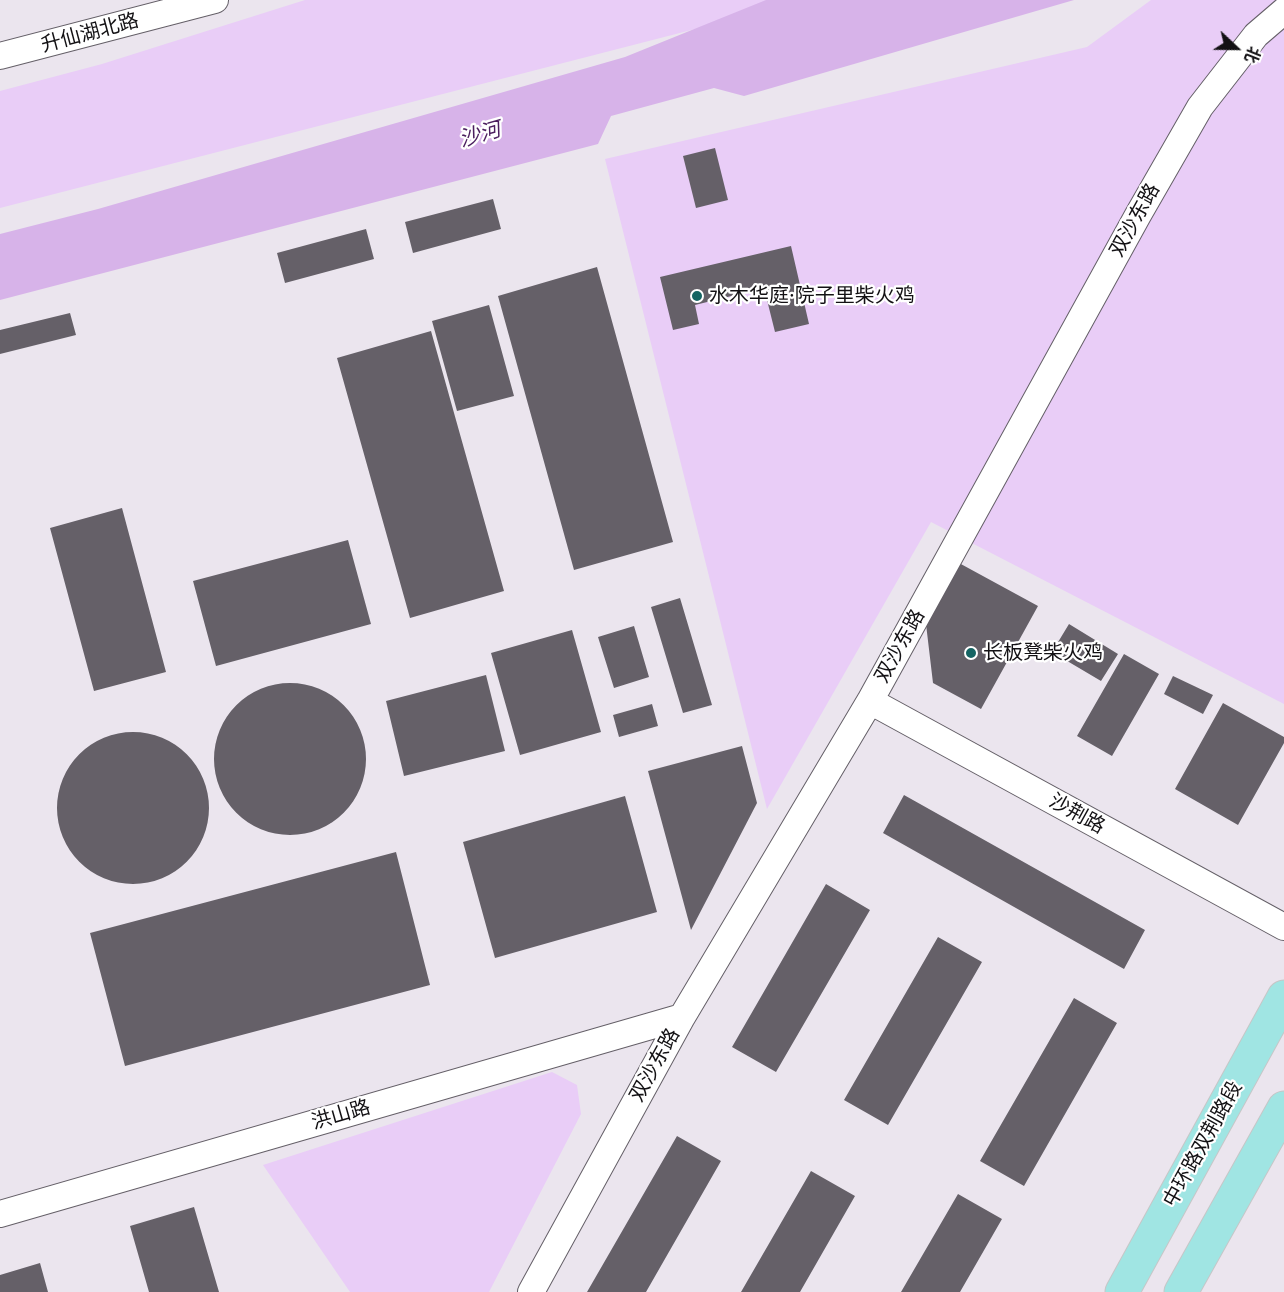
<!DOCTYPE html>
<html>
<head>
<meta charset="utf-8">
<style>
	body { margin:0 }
	#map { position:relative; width:1284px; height:1292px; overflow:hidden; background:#ebe5ee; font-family:Inter,"Noto Sans SC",sans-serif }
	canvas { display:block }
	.north { position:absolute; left:1206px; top:18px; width:60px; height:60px; -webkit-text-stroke:4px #fff; paint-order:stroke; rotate:112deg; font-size:16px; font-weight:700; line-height:24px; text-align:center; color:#131114 }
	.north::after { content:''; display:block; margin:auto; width:21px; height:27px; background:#131114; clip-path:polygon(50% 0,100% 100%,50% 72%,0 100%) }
</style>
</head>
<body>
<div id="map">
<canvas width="1284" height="1292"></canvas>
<div class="north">北</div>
</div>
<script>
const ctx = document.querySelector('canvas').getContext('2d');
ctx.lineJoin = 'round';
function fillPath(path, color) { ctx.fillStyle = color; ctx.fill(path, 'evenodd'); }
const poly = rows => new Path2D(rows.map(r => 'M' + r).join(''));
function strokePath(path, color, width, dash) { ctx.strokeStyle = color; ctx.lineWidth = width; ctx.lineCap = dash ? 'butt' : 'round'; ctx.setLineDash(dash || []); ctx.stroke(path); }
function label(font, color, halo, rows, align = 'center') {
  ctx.font = font + ' Inter,"Noto Sans SC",sans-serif'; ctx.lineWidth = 4.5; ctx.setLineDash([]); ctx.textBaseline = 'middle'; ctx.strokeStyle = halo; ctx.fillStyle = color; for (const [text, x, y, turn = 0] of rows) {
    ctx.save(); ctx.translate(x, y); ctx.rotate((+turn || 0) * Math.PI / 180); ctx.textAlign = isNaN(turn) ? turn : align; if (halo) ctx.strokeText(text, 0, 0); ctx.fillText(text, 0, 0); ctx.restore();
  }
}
fillPath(poly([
	[305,0,808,0,0,208,0,91,102,64],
	[1151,0,1284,0,1284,704,931,522,767,809,605,159,1087,47],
	[552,1072,577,1085,581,1114,489,1292,350,1292,263,1165]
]), '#e9cdf7');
fillPath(poly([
	[766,0,1074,0,744,96,714,88,611,116,598,144,0,300,0,234,98,209,625,57]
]), '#d7b3e9');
fillPath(poly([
	[715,148,728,200,696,208,683,156],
	[493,199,501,229,413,253,405,222],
	[366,229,374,259,285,283,277,253],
	[791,246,809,324,775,332,764,288,695,305,699,324,673,330,660,277],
	[597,267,673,542,574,570,498,296],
	[489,305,514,396,457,411,432,321],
	[70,313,76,335,0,354,0,330],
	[431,331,504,591,410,618,337,358],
	[122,508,166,672,94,691,50,528],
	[348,540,371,624,216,666,193,581],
	[959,563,1038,606,981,709,933,683,926,624],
	[680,598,712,705,683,713,651,607],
	[1069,624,1118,654,1101,681,1052,652],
	[634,626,649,677,614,688,598,637],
	[572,630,601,732,520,755,491,653],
	[1124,654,1159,674,1112,756,1077,736],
	[486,675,505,751,404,776,386,701],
	[1173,676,1213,695,1203,714,1164,694],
	'214 759a76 76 0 1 1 152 0a76 76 0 1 1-152 0Z',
	[1223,703,1284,737,1284,743,1238,825,1175,789],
	[652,704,658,726,619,737,613,715],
	'57 808a76 76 0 1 1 152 0a76 76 0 1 1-152 0Z',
	[742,746,757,803,691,930,648,771],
	[904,795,1145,930,1124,969,883,833],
	[625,796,657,912,495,958,463,842],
	[396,852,430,985,125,1066,90,933],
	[826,884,870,910,776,1072,732,1047],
	[938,937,982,962,888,1125,844,1100],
	[1074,998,1117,1023,1024,1186,980,1161],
	[677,1136,721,1161,646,1292,587,1292],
	[811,1171,855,1196,800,1292,741,1292],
	[958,1194,1002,1219,960,1292,901,1292],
	[194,1207,219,1292,149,1292,130,1226],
	[40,1263,48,1292,0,1292,0,1275]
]), '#656068');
const minor = poly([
	[0,56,215,0],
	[870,701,1284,927],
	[0,1214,682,1017],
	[531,1292,682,1017,870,701,1138,215,1200,107,1256,35,1284,11]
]);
const primary = poly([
	[1122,1292,1284,997],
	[1181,1292,1284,1108]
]);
strokePath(minor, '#645f67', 28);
strokePath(primary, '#c6c6c7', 35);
strokePath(minor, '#fff', 26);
strokePath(primary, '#a0e5e3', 33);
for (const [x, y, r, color] of [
	[697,296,6,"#156463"],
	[971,653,6,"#156463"]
]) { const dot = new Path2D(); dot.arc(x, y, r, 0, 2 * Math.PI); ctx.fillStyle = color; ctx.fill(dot); strokePath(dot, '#fff', 2); }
label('20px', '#131114', '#fff', [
	["升仙湖北路",90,33,-15],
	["双沙东路",1135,220,-61],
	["双沙东路",900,646,-61],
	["沙荆路",1077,814,29],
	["双沙东路",655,1065,-61],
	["洪山路",341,1115,-16],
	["中环路双荆路段",1203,1144,-61]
]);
label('20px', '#131114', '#fff', [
	["水木华庭·院子里柴火鸡",709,296],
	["长板凳柴火鸡",983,653]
], 'left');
label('italic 21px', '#4b1e5f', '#fff', [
	["沙河",480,135,-16]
]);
</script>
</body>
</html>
